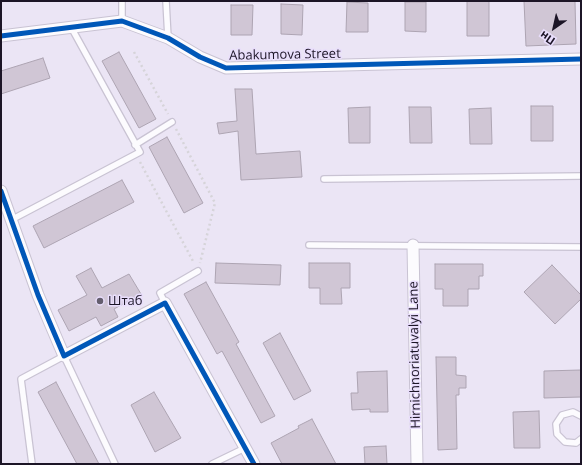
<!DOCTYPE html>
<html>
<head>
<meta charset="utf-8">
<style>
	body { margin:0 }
	#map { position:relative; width:582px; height:465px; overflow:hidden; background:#ebe5f5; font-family:"Open Sans",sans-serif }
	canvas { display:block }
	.frame { position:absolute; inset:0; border:2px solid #1c1526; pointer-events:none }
	.north { position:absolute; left:534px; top:8px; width:40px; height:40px; -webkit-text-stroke:3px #e9defc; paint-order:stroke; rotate:214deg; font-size:11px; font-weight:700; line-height:16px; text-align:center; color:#1c1526 }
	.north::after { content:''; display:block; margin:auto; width:14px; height:18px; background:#1c1526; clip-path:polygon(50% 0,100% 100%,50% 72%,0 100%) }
</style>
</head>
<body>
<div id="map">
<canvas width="582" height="465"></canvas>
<div class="frame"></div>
<div class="north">Пн</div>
</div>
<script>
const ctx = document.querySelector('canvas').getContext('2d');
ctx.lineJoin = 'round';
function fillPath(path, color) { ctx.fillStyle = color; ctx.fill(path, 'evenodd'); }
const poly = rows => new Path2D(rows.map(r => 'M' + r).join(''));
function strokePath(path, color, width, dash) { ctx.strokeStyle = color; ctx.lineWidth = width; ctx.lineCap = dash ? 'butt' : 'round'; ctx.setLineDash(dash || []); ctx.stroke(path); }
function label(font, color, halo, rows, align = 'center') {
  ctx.font = font + ' "Open Sans",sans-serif'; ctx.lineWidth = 3; ctx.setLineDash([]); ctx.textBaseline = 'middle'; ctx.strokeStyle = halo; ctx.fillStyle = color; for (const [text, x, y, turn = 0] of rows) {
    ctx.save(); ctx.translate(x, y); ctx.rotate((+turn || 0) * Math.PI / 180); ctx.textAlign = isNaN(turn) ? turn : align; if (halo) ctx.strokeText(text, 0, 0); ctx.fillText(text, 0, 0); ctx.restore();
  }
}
const building = poly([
	[467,1,489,1,489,36,467,36,467,1],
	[524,1,575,1,576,44,526,46,524,1],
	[347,2,368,3,368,32,346,32,347,2],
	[405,2,426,2,426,32,405,31,405,2],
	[281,4,303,5,302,35,281,34,281,4],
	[231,5,253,5,252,35,231,35,231,5],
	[119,52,156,119,139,128,102,61,119,52],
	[43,58,50,78,1,94,1,71,43,58],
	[235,89,252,89,256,154,300,151,302,177,241,180,238,131,219,134,217,123,237,121,235,89],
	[531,106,553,106,553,141,531,141,531,106],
	[370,107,370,143,349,143,348,108,370,107],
	[409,107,431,107,432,143,410,143,409,107],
	[491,108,492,144,470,144,469,109,491,108],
	[167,137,203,203,184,213,149,147,167,137],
	[122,180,134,202,44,248,33,226,122,180],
	[216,263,281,265,280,285,215,283,216,263],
	[309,263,350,263,350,288,341,288,342,304,320,304,320,288,309,288,309,263],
	[435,264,483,264,483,276,479,276,479,289,468,289,468,306,443,306,443,289,435,289,435,264],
	[552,265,581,295,581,299,555,324,524,292,552,265],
	[91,268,102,288,129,274,141,294,114,309,118,317,101,326,96,317,69,331,58,310,87,295,76,276,91,268],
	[206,282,239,342,236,344,275,416,261,423,222,351,217,354,184,294,206,282],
	[280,333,311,391,294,400,263,343,280,333],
	[436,357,456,357,456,375,466,376,466,388,459,388,459,395,456,395,457,449,438,450,436,357],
	[581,370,581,397,544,398,544,371,581,370],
	[387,371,388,412,370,412,370,409,352,410,351,393,358,393,357,372,387,371],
	[56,382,99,464,77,464,38,392,56,382],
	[154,392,181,438,155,452,131,405,154,392],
	[539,411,540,448,514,448,513,412,539,411],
	[312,419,336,464,282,464,271,443,299,428,298,426,312,419],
	[386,446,387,464,365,464,364,447,386,446]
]);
fillPath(building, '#d0c6d5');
strokePath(building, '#ada4b2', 1);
const lane = poly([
	[166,1,168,38],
	[122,21,122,1],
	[135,145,172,122],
	[324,179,581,176],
	[11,220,140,152,71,27],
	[309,245,581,247],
	[165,303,160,293,198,271],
	[581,416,573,412,562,415,556,424,557,434,565,442,576,443,581,439],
	[32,464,21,379,64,356,115,464],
	[212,464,245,448]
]);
const street = poly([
	[1,36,122,21,168,38,200,57,226,68,581,59],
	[1,191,38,295,64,356,165,303,254,464],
	[413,245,417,464]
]);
strokePath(lane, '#c9c3d3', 8);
strokePath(street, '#c9c3d3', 13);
strokePath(poly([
	[134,52,168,114],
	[176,129,215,203,200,263],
	[140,162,194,263]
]), '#d6d4d9', 2.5, [2, 3]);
strokePath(lane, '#fcfbfe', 5.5);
strokePath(street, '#fcfbfe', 11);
strokePath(poly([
	[1,36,122,21,168,38,200,57,226,68,581,59],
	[1,191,38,295,64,356,165,303,254,464]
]), '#0057b8', 5);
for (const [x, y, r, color] of [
	[100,301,4,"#645e6e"]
]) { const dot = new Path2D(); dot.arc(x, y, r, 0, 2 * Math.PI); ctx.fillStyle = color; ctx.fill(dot); strokePath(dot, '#e9defc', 1.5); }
label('13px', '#1c1526', '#e9defc', [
	["Abakumova Street",285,55,-1],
	["Hirnichnoriatuvalyi Lane",415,355,-91]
]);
label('13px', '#1c1526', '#e9defc', [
	["Штаб",108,301]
], 'left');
</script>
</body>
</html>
